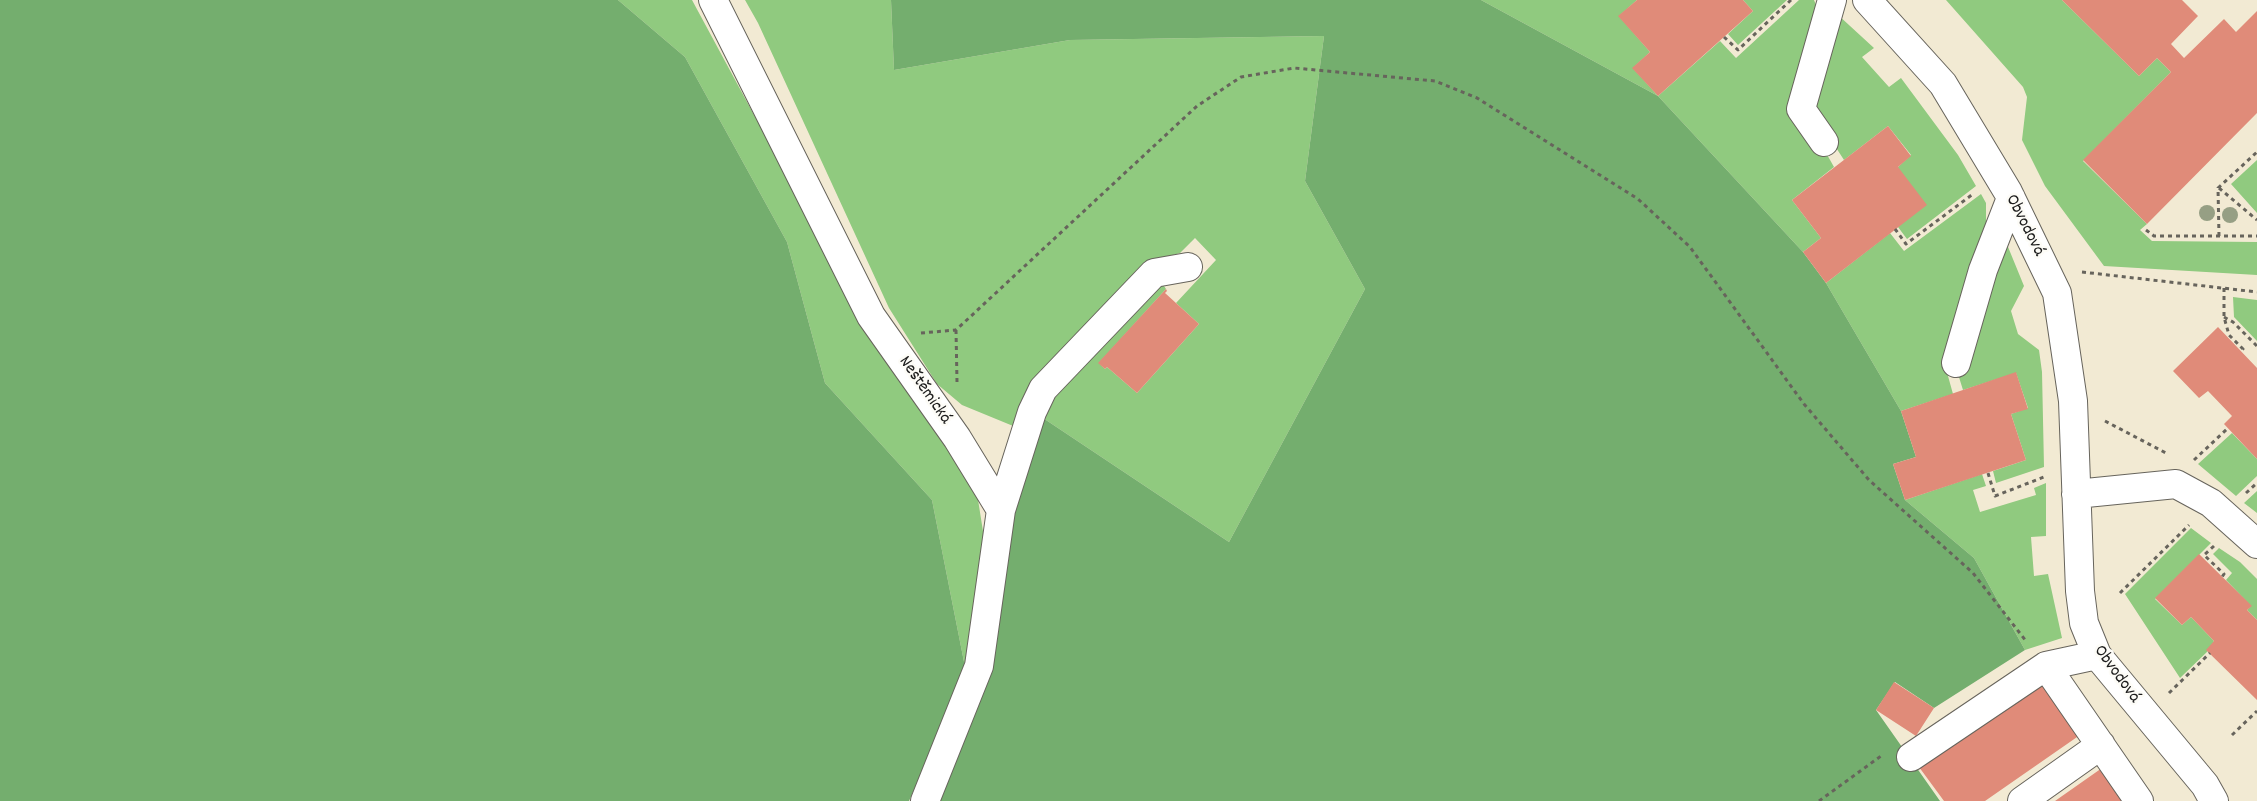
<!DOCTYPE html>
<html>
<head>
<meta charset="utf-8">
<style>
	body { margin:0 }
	canvas { display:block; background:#f2ead3 }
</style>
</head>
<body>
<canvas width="2257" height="801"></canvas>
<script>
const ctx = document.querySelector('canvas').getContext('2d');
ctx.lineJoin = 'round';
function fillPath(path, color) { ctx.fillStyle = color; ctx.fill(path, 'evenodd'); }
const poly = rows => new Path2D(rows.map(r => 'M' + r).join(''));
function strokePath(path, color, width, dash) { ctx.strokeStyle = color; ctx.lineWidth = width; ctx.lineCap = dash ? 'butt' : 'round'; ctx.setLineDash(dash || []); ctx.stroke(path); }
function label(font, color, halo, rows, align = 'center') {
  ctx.font = font + ' Dekko,sans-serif'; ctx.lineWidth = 5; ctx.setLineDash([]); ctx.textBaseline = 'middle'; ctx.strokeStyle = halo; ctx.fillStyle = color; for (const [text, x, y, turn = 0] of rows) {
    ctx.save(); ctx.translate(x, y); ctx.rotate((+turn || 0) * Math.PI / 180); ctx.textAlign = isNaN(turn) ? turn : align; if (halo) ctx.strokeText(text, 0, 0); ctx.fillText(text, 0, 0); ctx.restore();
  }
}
fillPath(poly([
	[618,0,692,0,842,278,976,487,985,544,966,672,932,500,825,383,787,242,685,57],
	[745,0,891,0,894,70,1070,40,1324,36,1305,181,1365,289,1229,542,1040,416,1051,393,1160,280,1166,289,1099,363,1105,369,1107,367,1137,393,1199,324,1176,303,1216,260,1195,238,1180,253,1150,262,1018,428,962,405,937,384,889,308,758,23],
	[1481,0,1637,0,1619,16,1650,52,1633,68,1658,96,1720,41,1736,58,1799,0,1814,0,1818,10,1788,111,1825,151,1834,167,1792,200,1821,238,1803,252,1658,96],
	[1743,0,1787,0,1738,45,1728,34,1753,11],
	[1946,0,2062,0,2139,76,2157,58,2171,72,2083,161,2147,224,2140,230,2152,241,2257,242,2257,275,2104,266,2045,186,2022,140,2027,97,2023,87],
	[1837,14,1874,48,1862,57,1889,87,1901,78,1958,155,1976,186,1907,239,1898,227,1898,167,1911,155,1888,126,1844,160,1815,115,1814,99],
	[2257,160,2257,213,2231,184],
	[1981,194,1986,203,1986,231,1943,358,1953,394,1901,411,1826,283,1890,233,1904,251],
	[2006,242,2024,286,2011,311,2018,334,2039,350,2042,372,2044,467,1996,483,1993,471,2026,460,2011,414,2028,408,2016,373,1963,390,1958,374,1968,371,1990,279],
	[2233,297,2257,300,2257,341,2234,317],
	[2232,433,2257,459,2257,476,2236,496,2198,464],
	[1982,474,1986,486,1973,490,1980,512,2036,495,2034,488,2046,483,2046,536,2031,537,2034,576,2048,574,2062,638,2025,650,1974,558,1905,500],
	[2257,491,2257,513,2244,503],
	[2191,528,2211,543,2155,599,2182,625,2191,617,2214,641,2208,651,2180,678,2125,594],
	[2219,548,2240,562,2257,579,2257,620,2247,610,2251,606,2226,580,2232,573,2213,554]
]), '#90ca7f');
fillPath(poly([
	[0,0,618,0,685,57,787,242,825,383,932,500,966,672,909,801,0,801],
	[891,0,1481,0,1658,96,1803,252,1826,283,1901,411,1916,457,1893,464,1905,500,1974,558,2025,650,1934,708,1895,682,1876,710,1940,801,940,801,989,668,1012,507,1040,416,1229,542,1365,289,1305,181,1324,36,1070,40,894,70]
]), '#74ae6e');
fillPath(poly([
	[1637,0,1743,0,1753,11,1658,96,1632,68,1650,52,1618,16],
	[2062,0,2182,0,2198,16,2171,44,2184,58,2224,19,2236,32,2257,11,2257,113,2147,224,2083,160,2171,72,2157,58,2139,76],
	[1888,126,1911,156,1898,167,1927,205,1826,283,1803,252,1821,238,1792,200],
	[1166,289,1167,291,1165,293,1199,324,1137,393,1107,367,1105,369,1098,363],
	[2218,327,2257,368,2257,459,2224,424,2232,416,2208,391,2199,398,2173,371],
	[2016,372,2028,409,2011,414,2026,460,1905,500,1893,464,1916,457,1901,411],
	[2199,554,2252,606,2247,610,2257,620,2257,700,2206,650,2214,641,2191,617,2182,625,2155,598],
	[2043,680,2080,735,1985,801,1944,801,1919,767],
	[1894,682,1934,708,1916,736,1876,710],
	[2102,768,2125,801,2055,801]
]), '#e08b79');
const minor = poly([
	[713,0,871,316,957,438,1001,510,979,666,925,801],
	[1867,0,1943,84,2008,192,2057,293,2073,401,2080,591,2084,623,2097,655,2205,785,2214,801],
	[1824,142,1801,109,1832,0],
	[1956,363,1983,270,2011,198],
	[2076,494,2176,484,2211,503,2257,544],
	[1001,510,1032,412,1043,389,1154,273,1188,267],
	[2097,655,2046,666,2139,801],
	[1911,757,2046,666],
	[2022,801,2101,745]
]);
strokePath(minor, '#67645c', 30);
strokePath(poly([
	[1724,37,1738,50,1791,0],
	[2219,188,2257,220],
	[1895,229,1906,244,1973,194],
	[2146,230,2154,236,2257,236],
	[2219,236,2218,188,2257,152],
	[2082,272,2257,292],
	[2224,288,2224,317,2229,335,2243,349,2240,351],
	[2224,317,2233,322,2257,346],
	[956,330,957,382],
	[921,333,956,330,1197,106,1241,77,1294,68,1435,81,1477,98,1638,199,1690,247,1804,404,1869,480,1973,573,2026,641],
	[2105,421,2166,453],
	[2194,460,2228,428],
	[1988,473,1995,496,2044,477],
	[2246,493,2257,483],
	[2214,546,2204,555,2224,574,2222,577],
	[2120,593,2189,525],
	[2169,693,2210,653],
	[2232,735,2257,711],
	[1819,801,1881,756]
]), '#67645c', 3, [4, 4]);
strokePath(minor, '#fff', 28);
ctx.fillStyle = '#969f84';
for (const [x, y] of [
	[2207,213],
	[2230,215]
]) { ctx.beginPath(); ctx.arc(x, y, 8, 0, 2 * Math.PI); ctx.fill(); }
label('18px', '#1c1c1c', '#fdfcf7', [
	["Obvodová",2024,226,63],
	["Neštěmická",924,391,55],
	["Obvodová",2116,675,54]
]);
</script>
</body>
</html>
